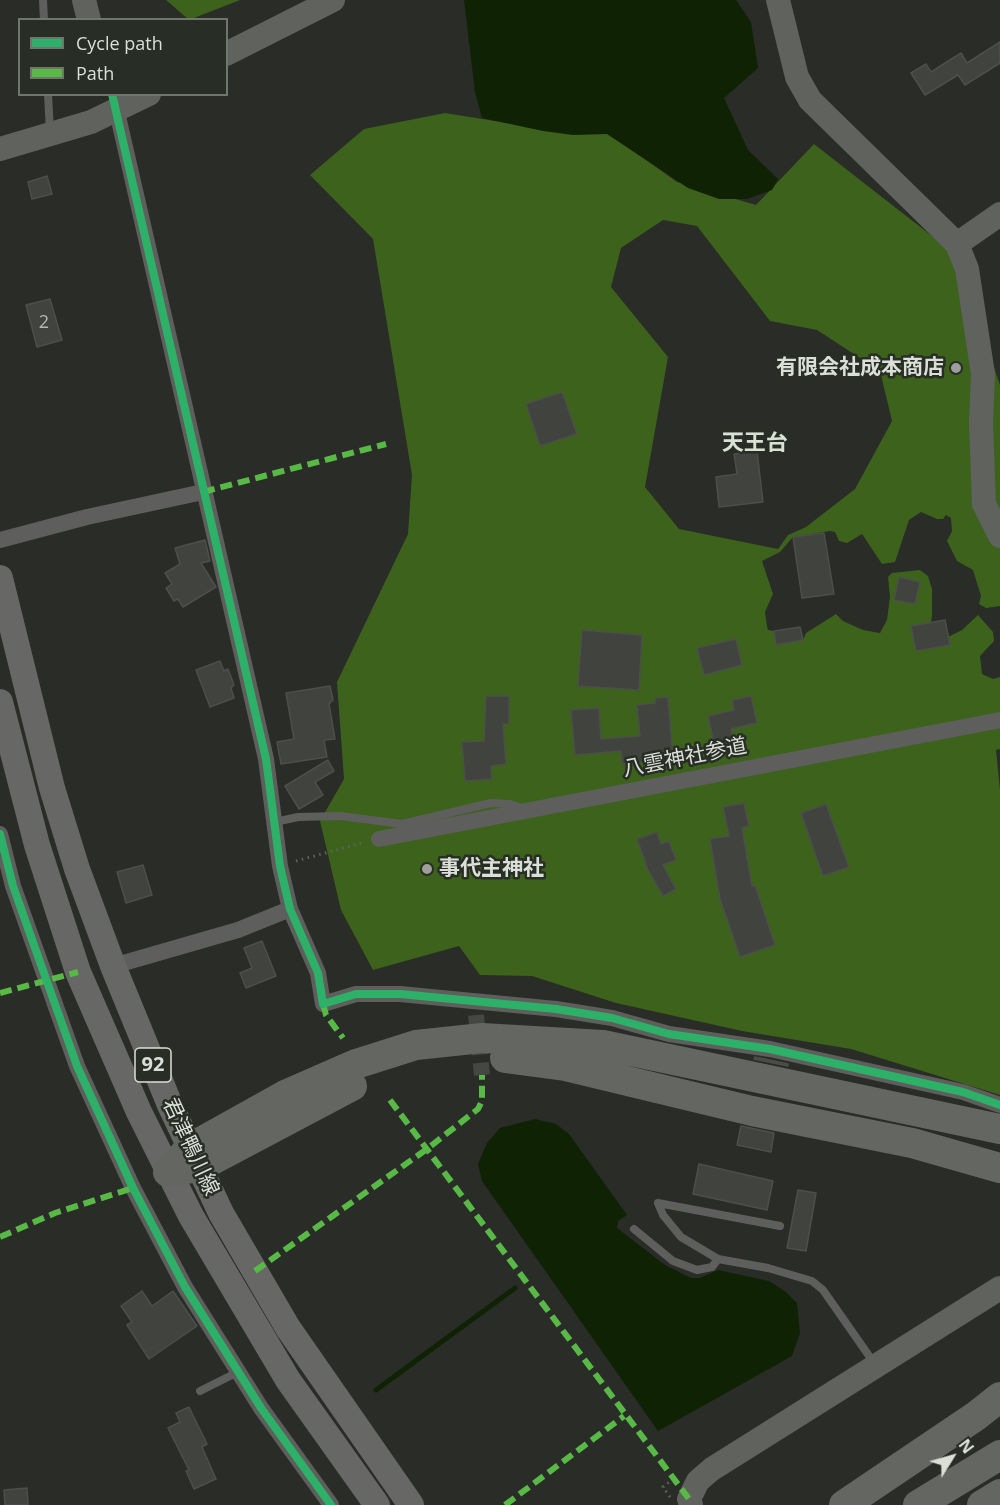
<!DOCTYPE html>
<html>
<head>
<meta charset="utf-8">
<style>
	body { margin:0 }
	#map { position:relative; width:1000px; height:1505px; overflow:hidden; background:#292c27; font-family:"Open Sans",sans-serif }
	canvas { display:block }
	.legend { position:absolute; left:18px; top:18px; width:210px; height:78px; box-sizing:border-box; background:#282e25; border:2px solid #70756d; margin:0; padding:8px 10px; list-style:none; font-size:18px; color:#dbdfd8 }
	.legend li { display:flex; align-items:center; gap:12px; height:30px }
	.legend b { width:30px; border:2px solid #70756d }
	.north { position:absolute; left:922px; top:1427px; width:60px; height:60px; -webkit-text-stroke:4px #282e25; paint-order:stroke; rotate:53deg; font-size:16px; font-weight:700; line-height:24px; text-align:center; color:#dbdfd8 }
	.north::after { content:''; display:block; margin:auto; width:21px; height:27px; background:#dbdfd8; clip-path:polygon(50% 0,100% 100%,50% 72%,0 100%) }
</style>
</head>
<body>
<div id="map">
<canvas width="1000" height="1505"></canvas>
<ul class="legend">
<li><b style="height:8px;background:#2db169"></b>Cycle path</li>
<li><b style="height:8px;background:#58b947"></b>Path</li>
</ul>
<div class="north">N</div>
</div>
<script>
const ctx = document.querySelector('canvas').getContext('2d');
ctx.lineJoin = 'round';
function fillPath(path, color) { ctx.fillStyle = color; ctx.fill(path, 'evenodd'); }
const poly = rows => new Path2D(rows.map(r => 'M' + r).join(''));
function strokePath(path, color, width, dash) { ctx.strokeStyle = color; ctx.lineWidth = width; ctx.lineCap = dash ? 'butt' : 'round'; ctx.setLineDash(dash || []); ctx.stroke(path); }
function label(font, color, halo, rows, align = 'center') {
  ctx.font = font + ' "Open Sans","Noto Sans JP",sans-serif'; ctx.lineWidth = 5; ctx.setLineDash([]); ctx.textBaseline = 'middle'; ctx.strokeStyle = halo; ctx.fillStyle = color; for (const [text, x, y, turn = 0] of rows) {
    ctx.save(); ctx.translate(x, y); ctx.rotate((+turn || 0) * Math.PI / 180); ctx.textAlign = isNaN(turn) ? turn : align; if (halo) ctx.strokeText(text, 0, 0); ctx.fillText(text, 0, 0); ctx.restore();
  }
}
fillPath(poly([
	[166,0,240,0,189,20],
	[445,113,551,130,610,134,677,182,756,205,814,144,955,254,1000,385,1000,606,986,608,979,604,981,596,973,570,957,561,947,541,952,531,951,518,946,515,943,519,937,519,921,512,909,520,895,562,882,564,862,534,847,543,839,541,835,532,830,531,793,537,780,552,762,561,773,594,765,612,767,626,768,630,774,631,777,645,803,640,806,633,836,614,843,621,863,630,880,633,887,620,890,597,888,577,892,573,920,570,928,576,932,589,932,616,931,622,912,626,948,637,962,630,978,615,993,632,994,641,980,656,982,674,993,679,1000,677,1000,749,996,750,1000,790,1000,1095,851,1049,742,1031,616,1003,532,976,480,975,459,946,373,970,341,910,320,821,344,779,337,682,408,534,412,475,373,239,310,175,364,129],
	[663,220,697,226,770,321,817,330,880,371,892,421,855,489,806,527,788,535,778,549,679,529,645,487,668,357,611,287,621,248]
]), '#3c621c');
fillPath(poly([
	[464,0,736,0,751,22,758,68,724,98,748,150,778,179,772,190,747,199,719,199,688,188,607,134,573,135,543,131,482,118,475,92],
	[535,1119,556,1124,569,1134,627,1215,618,1221,617,1228,665,1265,691,1278,700,1278,718,1270,769,1281,786,1292,797,1303,800,1333,792,1356,658,1431,482,1181,478,1164,487,1143,500,1128]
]), '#0f2304');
strokePath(poly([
	[376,1390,515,1288]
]), '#0f2304', 5);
const building = poly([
	[1000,42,1000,63,965,85,958,75,925,95,911,73,926,64,931,72,961,53,967,63,1000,42],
	[47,176,52,194,32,199,28,182,47,176],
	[50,299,62,340,37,347,26,305,50,299],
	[562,392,577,434,540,446,526,404,562,392],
	[757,451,763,502,719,507,716,477,737,474,734,454,757,451],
	[824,533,834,594,802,598,793,537,824,533],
	[205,540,210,561,201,563,216,587,183,607,178,599,174,601,166,588,172,584,165,573,180,564,175,548,205,540],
	[899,577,920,582,915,604,894,600,899,577],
	[945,620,950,645,916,651,911,626,945,620],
	[800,627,803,640,776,645,774,631,800,627],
	[582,630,642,635,639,690,578,686,582,630],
	[736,639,742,665,704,675,697,648,736,639],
	[220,661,224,671,228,669,234,685,231,688,234,698,210,707,196,670,220,661],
	[330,686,333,700,329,704,335,739,324,740,327,757,281,764,277,742,294,739,286,693,330,686],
	[486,696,509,696,509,724,503,724,506,764,491,766,492,779,465,781,462,742,484,741,486,696],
	[751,696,757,723,731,729,733,739,714,743,708,716,734,710,732,700,751,696],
	[668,697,673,759,622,764,621,751,575,755,571,710,599,708,601,739,640,736,637,705,655,703,655,698,668,697],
	[328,760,334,771,315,782,323,795,299,809,285,786,328,760],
	[744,803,749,826,742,828,752,886,755,885,775,945,740,957,720,899,710,839,729,836,723,807,744,803],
	[826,804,849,867,823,876,801,813,826,804],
	[657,832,661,844,669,841,676,860,663,865,676,889,663,896,648,870,637,839,657,832],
	[143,865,152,895,126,903,117,872,143,865],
	[262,941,276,976,246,988,240,973,252,968,244,948,262,941],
	[755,1057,788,1064,788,1066,754,1059,755,1057],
	[741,1126,774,1133,771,1152,737,1145,741,1126],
	[699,1164,773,1181,767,1210,693,1194,699,1164],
	[798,1190,816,1193,806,1251,787,1248,798,1190],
	[142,1291,152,1306,173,1291,197,1326,149,1359,127,1325,132,1322,121,1306,142,1291],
	[189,1407,207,1444,202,1447,216,1479,194,1489,186,1471,189,1470,168,1428,180,1422,176,1413,189,1407],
	[27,1488,28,1505,5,1505,4,1490,27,1488]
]);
fillPath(building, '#40433e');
strokePath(building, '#4c4f4a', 1.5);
strokePath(poly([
	[476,1015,482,1075]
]), '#444742', 16, [16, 8]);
strokePath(poly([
	[296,861,365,842],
	[670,1497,663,1487,673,1479]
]), '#626361', 3, [1.5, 4.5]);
strokePath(poly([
	[43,0,44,20],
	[48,94,50,132],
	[275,822,298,817,340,816,402,824,491,803,510,804,522,808],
	[658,1203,663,1215,681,1237,718,1259,768,1268,812,1281,823,1290,874,1363],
	[658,1203,780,1226],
	[634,1229,673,1261,697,1270,712,1267,718,1259],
	[200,1391,238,1372]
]), '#5e5f5d', 8);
strokePath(poly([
	[117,112,266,759,280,866,290,909,318,973,323,1004,356,994,400,994,556,1009,612,1018,669,1034,770,1049,963,1092,1000,1105],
	[0,540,87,517,203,492],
	[0,834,13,886,77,1066,133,1188,185,1287,261,1408,331,1505],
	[379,839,1000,720],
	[113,966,238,930,290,909]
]), '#5e5f5d', 16);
strokePath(poly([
	[84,0,89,20],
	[778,0,797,77,810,100,957,244,967,269,983,374,981,423,984,504,1000,536],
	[226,54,333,0],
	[0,149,91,122,149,94],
	[957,244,1000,214],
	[691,1505,689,1499,698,1481,712,1469,1000,1288]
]), '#60625e', 24);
strokePath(poly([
	[0,578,52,788,77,869,113,966,170,1105,221,1213,288,1328,411,1505],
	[0,702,37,845,78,972,139,1112,191,1216,288,1380,377,1505]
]), '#676866', 26);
strokePath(poly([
	[505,1058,565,1066,752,1111,912,1143,1000,1168],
	[168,1172,190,1148,285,1095,356,1064,416,1045,482,1038,603,1045,1000,1129],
	[168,1172,199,1167,352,1086],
	[844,1505,976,1416,1000,1397],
	[918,1505,1000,1455],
	[982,1505,1000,1494]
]), '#646662', 30);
strokePath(poly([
	[203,492,386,444],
	[0,993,78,972],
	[323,1004,326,1015,343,1038],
	[390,1100,689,1499],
	[0,1237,55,1213,133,1188],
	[255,1271,427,1149,478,1109,482,1101,482,1075],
	[505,1505,624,1416]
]), '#58b947', 6, [12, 6]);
strokePath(poly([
	[112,94,266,759,280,866,290,909,318,973,323,1004,356,994,400,994,556,1009,612,1018,669,1034,770,1049,963,1092,1000,1105],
	[0,834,13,886,77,1066,133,1188,185,1287,261,1408,331,1505]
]), '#2db169', 8);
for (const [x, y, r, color] of [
	[956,368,6,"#9da09a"],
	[427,869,6,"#9da09a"]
]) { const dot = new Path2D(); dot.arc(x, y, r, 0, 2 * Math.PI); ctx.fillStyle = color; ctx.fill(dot); strokePath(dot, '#282e25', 2); }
label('18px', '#b4b8b2', null, [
	["2",44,323]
]);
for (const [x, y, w] of [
	[153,1065,36]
]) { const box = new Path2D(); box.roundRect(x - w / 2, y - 17, w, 34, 4.5); ctx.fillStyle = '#282e25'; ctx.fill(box); strokePath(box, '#dbdfd8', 1.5); }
label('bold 20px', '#dbdfd8', null, [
	["92",153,1065]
]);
label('bold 21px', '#dbdfd8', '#282e25', [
	["有限会社成本商店",944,368],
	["事代主神社",439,869,"left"]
], 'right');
label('21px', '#dbdfd8', '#282e25', [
	["八雲神社参道",685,758,-11],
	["君津鴨川線",190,1147,65]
]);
label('bold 22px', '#d9e1d5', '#282e25', [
	["天王台",755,444]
]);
</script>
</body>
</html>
